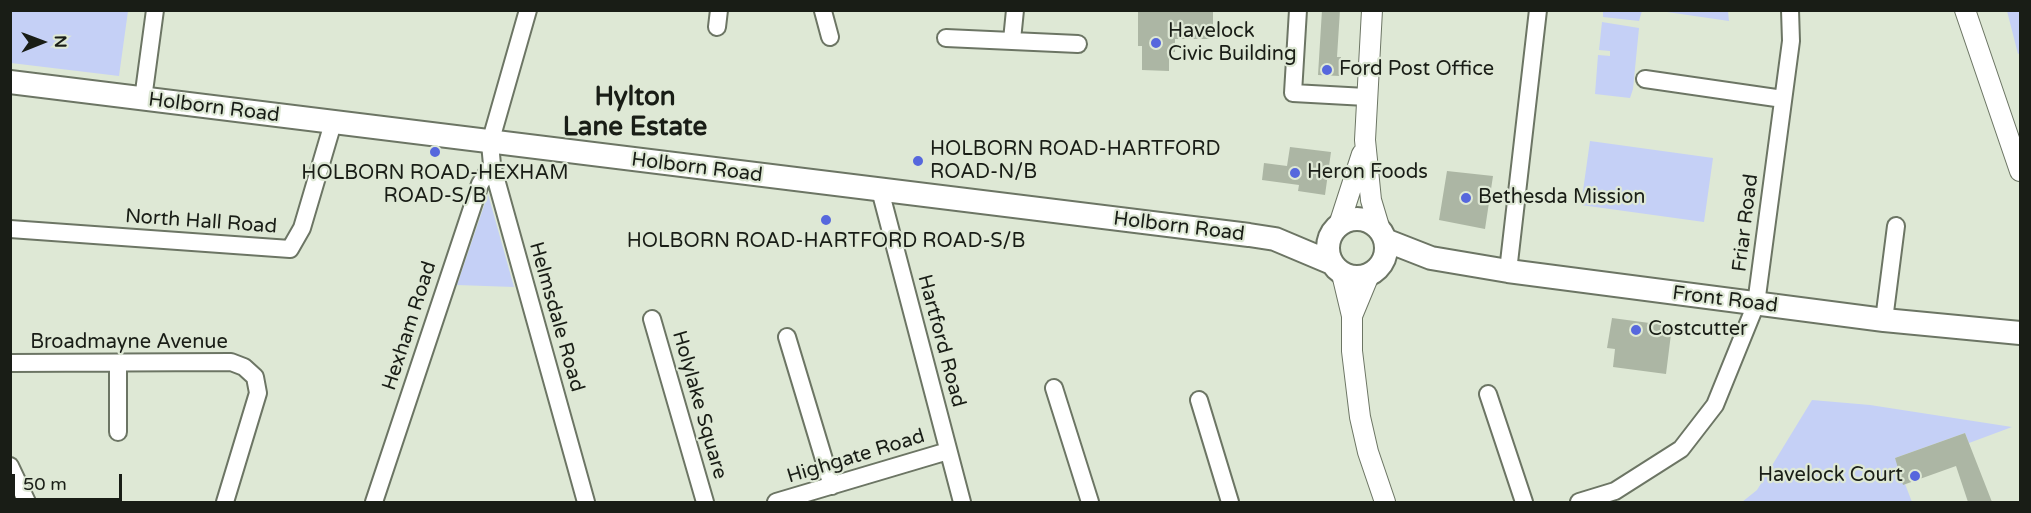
<!DOCTYPE html>
<html>
<head>
<meta charset="utf-8">
<style>
	body { margin:0 }
	#map { position:relative; width:2031px; height:513px; overflow:hidden; background:#dee8d5; font-family:"Varela Round",sans-serif }
	canvas { display:block }
	.frame { position:absolute; inset:0; border:12px solid #191d16; pointer-events:none }
	.north { position:absolute; left:12px; top:12px; width:60px; height:60px; -webkit-text-stroke:4px #dee8d5; paint-order:stroke; rotate:89deg; font-size:16px; font-weight:700; line-height:24px; text-align:center; color:#191d16 }
	.north::after { content:''; display:block; margin:auto; width:21px; height:27px; background:#191d16; clip-path:polygon(50% 0,100% 100%,50% 72%,0 100%) }
	.scale { position:absolute; left:12px; top:474px; width:110px; height:27px; box-sizing:border-box; border:3px solid #191d16; border-top:0; padding-left:8px; font-size:18px; line-height:21px; white-space:nowrap; color:#191d16; -webkit-text-stroke:4px #dee8d5; paint-order:stroke }
</style>
</head>
<body>
<div id="map">
<canvas width="2031" height="513"></canvas>
<div class="frame"></div>
<div class="north">N</div>
<div class="scale">50 m</div>
</div>
<script>
const ctx = document.querySelector('canvas').getContext('2d');
ctx.lineJoin = 'round';
function fillPath(path, color) { ctx.fillStyle = color; ctx.fill(path, 'evenodd'); }
const poly = rows => new Path2D(rows.map(r => 'M' + r).join(''));
function strokePath(path, color, width, dash) { ctx.strokeStyle = color; ctx.lineWidth = width; ctx.lineCap = dash ? 'butt' : 'round'; ctx.setLineDash(dash || []); ctx.stroke(path); }
function label(font, color, halo, rows, align = 'center') {
  ctx.font = font + ' "Varela Round",sans-serif'; ctx.lineWidth = 4.5; ctx.setLineDash([]); ctx.textBaseline = 'middle'; ctx.strokeStyle = halo; ctx.fillStyle = color; for (const [text, x, y, turn = 0] of rows) {
    ctx.save(); ctx.translate(x, y); ctx.rotate((+turn || 0) * Math.PI / 180); ctx.textAlign = isNaN(turn) ? turn : align; if (halo) ctx.strokeText(text, 0, 0); ctx.fillText(text, 0, 0); ctx.restore();
  }
}
fillPath(poly([
	[11,10,128,11,119,76,11,63],
	[1603,11,1603,10,1642,11,1639,21,1603,17],
	[1660,11,1728,11,1729,21],
	[2007,11,2020,11,2020,53,2018,54],
	[1602,22,1639,28,1633,89,1630,98,1595,94,1598,55,1610,56,1610,51,1599,50],
	[1590,141,1713,158,1704,222,1581,205],
	[488,194,514,287,457,285],
	[1812,400,1870,405,2012,427,1969,443,1965,433,1895,458,1912,502,1742,502,1757,490]
]), '#c5d0f6');
fillPath(poly([
	[1138,10,1213,10,1213,39,1175,39,1175,52,1169,52,1169,71,1142,70,1142,46,1138,46],
	[1322,10,1340,10,1337,57,1341,57,1340,76,1318,75],
	[1290,147,1331,152,1325,195,1298,191,1299,185,1262,180,1264,163,1287,166],
	[1447,171,1493,176,1485,229,1439,220],
	[1612,318,1672,326,1666,374,1613,367,1615,349,1607,348],
	[1965,433,1992,502,1968,502,1956,466,1903,485,1895,458]
]), '#acb6a4');
const minor = poly([
	[528,10,490,143,492,165,586,502],
	[1298,10,1293,93,1366,97],
	[823,11,830,37],
	[717,27,719,10],
	[946,38,1078,44],
	[1012,40,1015,10],
	[1645,79,1783,99],
	[143,99,155,10],
	[880,190,962,502],
	[10,229,290,249,302,228,333,123],
	[1508,271,1538,10],
	[652,319,705,502],
	[1884,320,1896,226],
	[787,337,832,486],
	[10,363,231,362,244,367,255,377,258,393,225,502],
	[1054,388,1090,502],
	[1488,394,1524,502],
	[1199,400,1230,502],
	[118,432,118,363],
	[10,466,27,502],
	[374,502,480,184,492,165],
	[776,502,948,451],
	[1579,502,1615,491,1681,449,1715,405,1756,304,1791,41,1790,10]
]);
const tertiary = poly([
	[1372,10,1365,140,1371,200,1380,230],
	[1965,10,2020,171],
	[1339,225,1362,154],
	[1342,274,1352,316,1352,351,1360,417,1368,452,1385,502],
	[1352,316,1369,275]
]);
const secondary = poly([
	[10,82,1249,235,1275,239,1332,263],
	'1328 248a29 29 0 1 1 58 0a29 29 0 1 1-58 0Z',
	[1385,240,1431,258,1508,271,1884,320,2020,333]
]);
strokePath(minor, '#6c7564', 20);
strokePath(tertiary, '#6c7564', 22);
strokePath(secondary, '#6c7564', 26);
strokePath(minor, '#fff', 16);
strokePath(tertiary, '#fff', 20);
strokePath(secondary, '#fff', 22);
for (const [x, y, r, color] of [
	[1156,43,6,"#5667dd"],
	[1327,70,6,"#5667dd"],
	[435,152,6,"#5667dd"],
	[918,161,6,"#5667dd"],
	[1295,173,6,"#5667dd"],
	[1466,198,6,"#5667dd"],
	[826,220,6,"#5667dd"],
	[1636,330,6,"#5667dd"],
	[1915,476,6,"#5667dd"]
]) { const dot = new Path2D(); dot.arc(x, y, r, 0, 2 * Math.PI); ctx.fillStyle = color; ctx.fill(dot); strokePath(dot, '#dee8d5', 2); }
label('20px', '#191d16', '#dee8d5', [
	["Havelock",1168,32],
	["Civic Building",1168,55],
	["Ford Post Office",1339,70],
	["HOLBORN ROAD-HARTFORD",930,150],
	["ROAD-N/B",930,173],
	["Heron Foods",1307,173],
	["HOLBORN ROAD-HEXHAM",435,174,"center"],
	["ROAD-S/B",435,197,"center"],
	["Bethesda Mission",1478,198],
	["HOLBORN ROAD-HARTFORD ROAD-S/B",826,242,"center"],
	["Costcutter",1648,330],
	["Havelock Court",1903,476,"right"]
], 'left');
label('20px', '#191d16', '#dee8d5', [
	["Holborn Road",214,108,7],
	["Holborn Road",697,168,7],
	["North Hall Road",201,222,4],
	["Friar Road",1746,223,-83],
	["Holborn Road",1179,227,7],
	["Front Road",1725,300,7],
	["Helmsdale Road",556,317,74],
	["Hexham Road",410,326,-72],
	["Hartford Road",941,341,75],
	["Broadmayne Avenue",129,343],
	["Holylake Square",699,405,74],
	["Highgate Road",856,457,-17]
]);
label('bold 26px', '#191d16', '#dee8d5', [
	["Hylton",635,98],
	["Lane Estate",635,128]
]);
</script>
</body>
</html>
